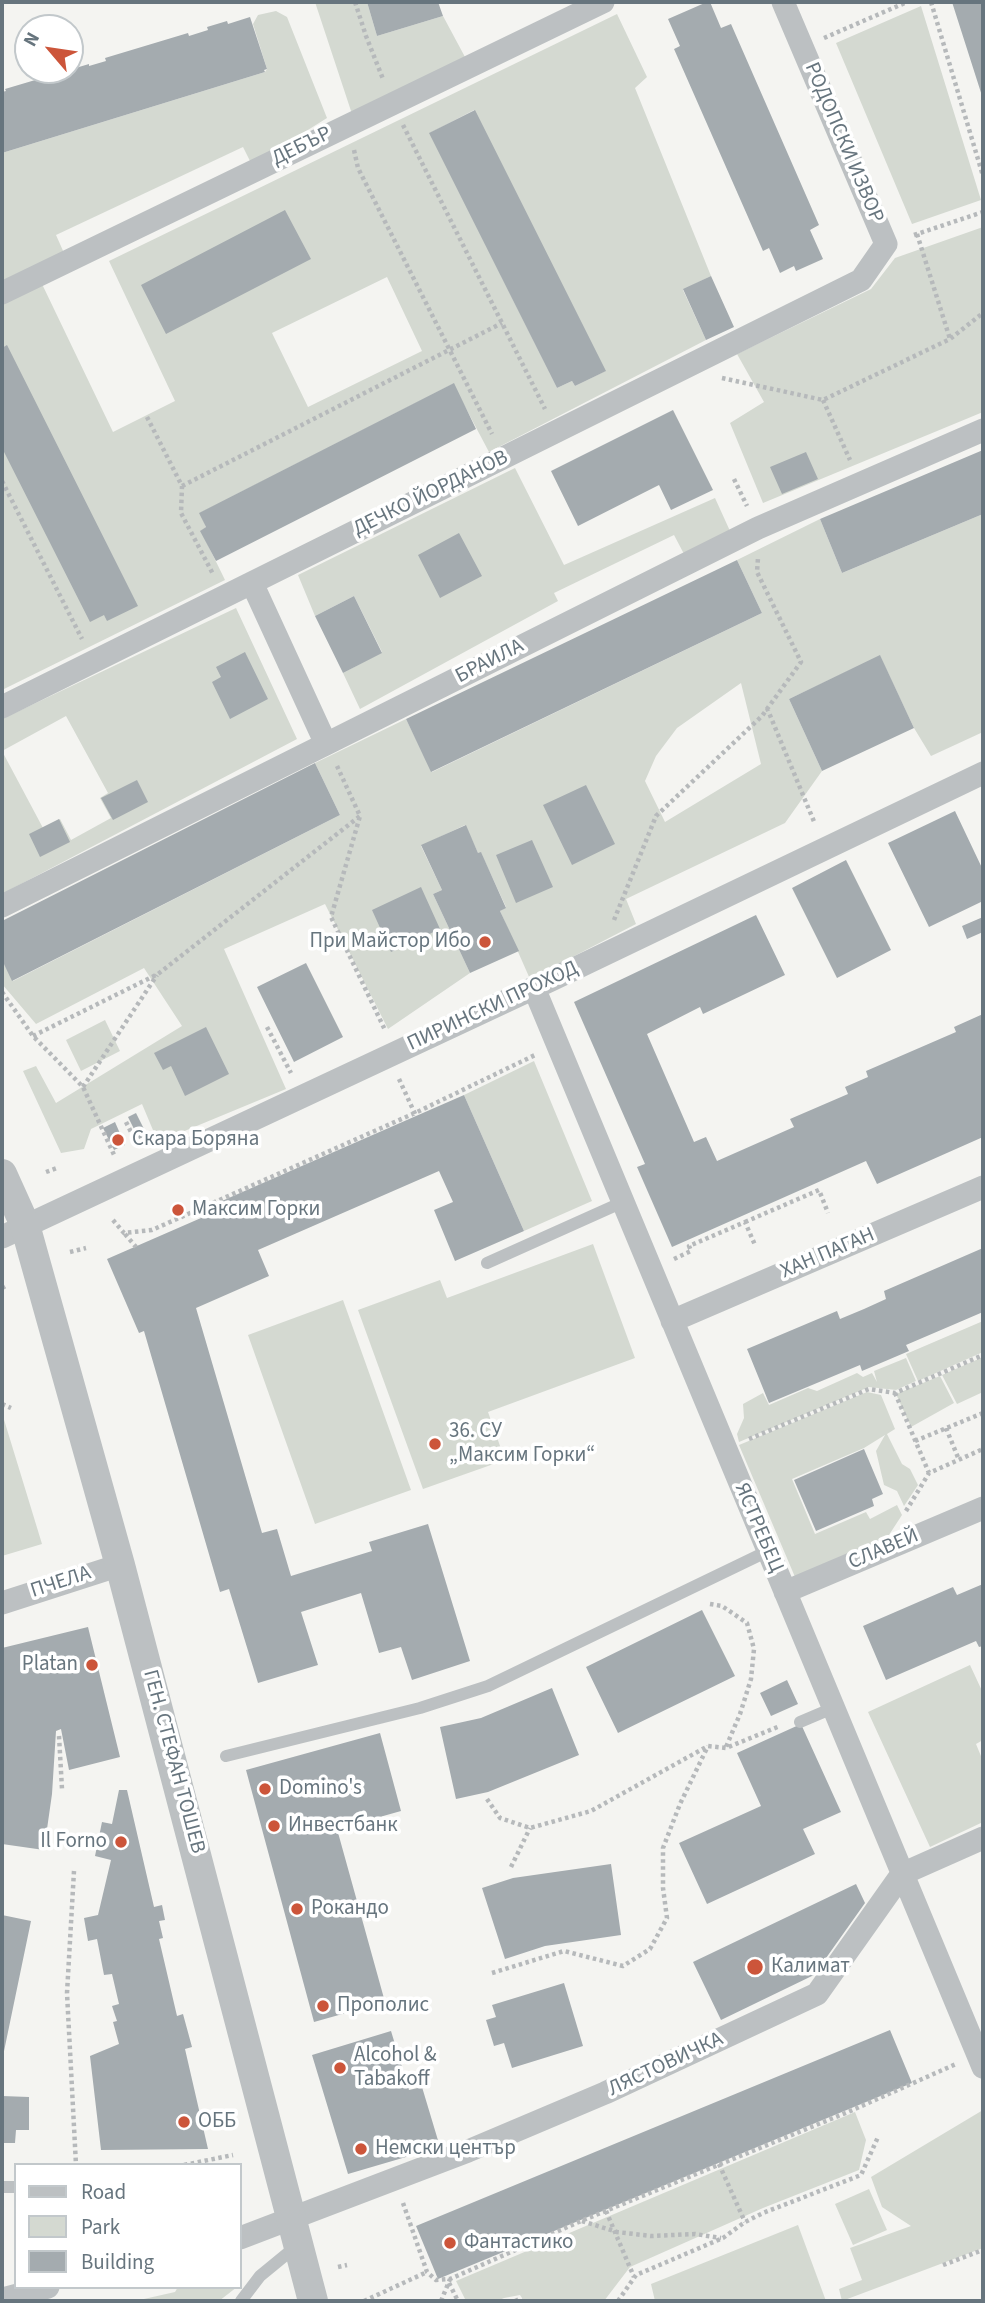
<!DOCTYPE html>
<html>
<head>
<meta charset="utf-8">
<style>
	body { margin:0 }
	#map { position:relative; width:985px; height:2303px; overflow:hidden; background:#f4f4f1; font-family:"Source Sans 3",sans-serif }
	canvas { display:block }
	.frame { position:absolute; inset:0; border:4px solid #67757e; pointer-events:none }
	.legend { position:absolute; left:14px; top:2163px; width:228px; height:126px; box-sizing:border-box; background:#fff; border:2px solid #c2c8cb; margin:0; padding:9px 12px; list-style:none; font-size:21px; color:#67757e }
	.legend li { display:flex; align-items:center; gap:14px; height:35px }
	.legend b { width:35px; border:2px solid #c2c8cb }
	.north { position:absolute; left:14px; top:14px; width:70px; height:70px; box-sizing:border-box; background:#fff; border:2px solid #c2c8cb; border-radius:50%; rotate:299deg; font-size:19px; font-weight:700; line-height:28px; text-align:center; color:#67757e }
	.north::after { content:''; display:block; margin:auto; width:24px; height:32px; background:#cc553a; clip-path:polygon(50% 0,100% 100%,50% 72%,0 100%) }
</style>
</head>
<body>
<div id="map">
<canvas width="985" height="2303"></canvas>
<div class="frame"></div>
<ul class="legend">
<li><b style="height:9px;background:#bcc0c2"></b>Road</li>
<li><b style="height:19px;background:#d4d9d1"></b>Park</li>
<li><b style="height:19px;background:#a4abaf"></b>Building</li>
</ul>
<div class="north">N</div>
</div>
<script>
const ctx = document.querySelector('canvas').getContext('2d');
ctx.lineJoin = 'round';
function fillPath(path, color) { ctx.fillStyle = color; ctx.fill(path, 'evenodd'); }
const poly = rows => new Path2D(rows.map(r => 'M' + r).join(''));
function strokePath(path, color, width, dash) { ctx.strokeStyle = color; ctx.lineWidth = width; ctx.lineCap = dash ? 'butt' : 'round'; ctx.setLineDash(dash || []); ctx.stroke(path); }
function label(font, color, halo, rows, align = 'center') {
  ctx.font = font + ' "Source Sans 3",sans-serif'; ctx.lineWidth = 7; ctx.setLineDash([]); ctx.textBaseline = 'middle'; ctx.strokeStyle = halo; ctx.fillStyle = color; for (const [text, x, y, turn = 0] of rows) {
    ctx.save(); ctx.translate(x, y); ctx.rotate((+turn || 0) * Math.PI / 180); ctx.textAlign = isNaN(turn) ? turn : align; if (halo) ctx.strokeText(text, 0, 0); ctx.fillText(text, 0, 0); ctx.restore();
  }
}
fillPath(poly([
	[315,2,367,2,377,36,443,16,465,57,352,114],
	[921,6,981,200,912,224,836,43],
	[276,11,287,17,327,118,252,165,243,147,56,235,64,253,2,283,2,153,265,72,267,69,253,24,258,15],
	[617,14,647,77,635,88,711,276,683,290,706,340,489,452,453,384,200,513,206,527,201,531,225,580,2,690,2,304,42,284,113,432,175,401,109,261],
	[474,110,605,371,575,386,572,381,557,388,430,133],
	[387,277,422,351,308,407,272,333],
	[983,227,983,412,763,503,730,423,764,402,737,354,871,289,895,258],
	[515,468,564,565,715,498,730,531,684,554,674,535,554,593,558,601,360,709,343,673,382,652,354,596,315,616,298,575],
	[983,514,983,732,931,756,914,728,880,656,789,699,822,771,785,823,626,899,636,924,530,979,500,911,506,907,481,853,478,853,465,825,421,846,442,890,433,894,470,973,388,1029,325,904,224,949,286,1089,158,1142,142,1104,91,1129,84,1149,61,1153,23,1071,36,1066,56,1103,182,1026,144,968,36,1024,2,984,2,960,13,981,340,815,315,763,406,719,432,772,762,613,737,560,820,519,842,573],
	[741,683,761,764,665,822,645,781,656,756,677,728],
	[236,608,297,739,2,894,2,719],
	[66,716,108,793,100,798,111,818,71,840,60,819,43,828,2,751],
	[105,1020,120,1051,81,1071,66,1040],
	[534,1061,592,1201,524,1231,464,1095],
	[593,1244,635,1358,488,1412,505,1460,423,1489,358,1310,440,1280,447,1298],
	[343,1300,411,1490,315,1524,248,1335],
	[983,1321,983,1352,918,1381,906,1354],
	[983,1357,983,1392,957,1404,942,1375],
	[906,1358,916,1381,896,1390,869,1387,739,1442,737,1434,744,1418,743,1404,763,1393,769,1405,808,1388,817,1391,857,1373,863,1377,872,1373,877,1382,874,1371],
	[940,1376,954,1403,911,1427,896,1394],
	[867,1392,881,1395,895,1429,887,1434,902,1464,910,1469,918,1485,904,1506,897,1491,884,1485,876,1451,885,1435,864,1448,792,1479,815,1534,866,1512,870,1519,897,1505,902,1515,887,1538,795,1577,739,1445],
	[2,1413,42,1544,2,1556],
	[970,1665,983,1693,983,1740,976,1744,983,1761,983,1822,930,1847,868,1712],
	[983,2110,983,2248,842,2301,839,2289,862,2280,850,2248,911,2226,882,2207,871,2177],
	[855,2112,866,2140,859,2170,763,2208,630,2267,604,2301,524,2301,520,2295,504,2298,497,2301,466,2301,456,2281],
	[869,2189,887,2230,853,2245,835,2204],
	[798,2225,826,2301,655,2301,651,2284],
	[178,2287,237,2287,219,2301,135,2301,175,2292]
]), '#d4d9d1');
fillPath(poly([
	[367,2,438,2,443,16,377,36],
	[707,2,710,2,721,28,731,24,819,225,810,230,823,259,796,271,794,266,780,273,769,248,763,251,674,49,680,46,668,19],
	[952,2,983,2,983,99],
	[250,17,267,69,264,70,265,72,2,153,2,92,6,91,5,89,89,64,89,66,106,61,105,58,188,33,189,36,208,30,207,27,227,21,228,24],
	[475,110,606,371,575,386,572,381,557,388,429,133],
	[285,210,311,259,166,334,141,285],
	[711,276,734,327,706,340,683,289],
	[7,345,138,606,107,621,104,615,90,622,2,448,2,348],
	[454,383,476,429,216,561,200,531,206,527,199,513],
	[673,410,713,490,671,510,659,485,578,526,551,471],
	[983,450,983,514,842,573,820,519],
	[806,452,818,479,782,494,770,467],
	[459,533,482,576,440,598,418,555],
	[737,560,762,613,431,772,406,719],
	[354,596,382,653,343,673,315,616],
	[245,652,268,699,230,719,212,682,221,677,216,667],
	[880,655,914,728,822,771,789,699],
	[315,763,340,815,12,981,2,960,2,921],
	[137,780,148,802,113,820,101,798],
	[586,785,615,844,572,865,543,805],
	[955,811,983,870,983,901,929,927,888,843],
	[59,819,70,842,40,857,29,834],
	[466,825,478,853,481,852,506,908,500,911,519,951,470,973,433,894,442,890,421,845],
	[532,840,553,887,516,903,496,855],
	[846,860,891,950,837,978,792,888],
	[421,887,440,929,391,952,372,910],
	[756,915,785,975,703,1014,700,1007,647,1034,694,1142,706,1137,717,1161,794,1127,790,1119,848,1094,845,1087,868,1077,866,1071,956,1032,954,1027,983,1014,983,1137,877,1184,866,1161,672,1247,637,1167,645,1164,574,1002],
	[983,917,983,932,967,939,962,926],
	[306,963,343,1037,294,1062,257,987],
	[206,1027,229,1074,185,1096,171,1066,163,1070,154,1053],
	[464,1095,524,1231,455,1261,434,1210,453,1202,439,1171,258,1250,269,1276,196,1308,262,1533,277,1529,291,1576,372,1551,369,1542,428,1524,470,1661,412,1680,401,1647,379,1653,361,1593,301,1612,318,1665,258,1683,229,1589,220,1592,144,1331,139,1333,107,1259,201,1218,199,1211],
	[136,1113,147,1135,139,1139,128,1117],
	[115,1122,125,1145,114,1150,103,1128],
	[983,1248,983,1312,906,1345,909,1351,862,1371,860,1365,769,1403,747,1349,837,1311,840,1319,864,1309,886,1299,884,1291],
	[864,1449,883,1494,872,1499,874,1506,816,1531,794,1480],
	[983,1584,983,1646,979,1647,976,1641,886,1680,863,1626,953,1587,957,1595],
	[702,1610,735,1676,618,1733,586,1667],
	[88,1627,120,1757,69,1770,61,1729,56,1731,52,1794,44,1850,2,1844,2,1648],
	[787,1680,798,1704,771,1716,760,1693],
	[552,1688,579,1755,488,1792,456,1799,440,1727,481,1718],
	[801,1724,841,1812,803,1829,815,1854,707,1904,679,1843,761,1806,737,1753],
	[380,1733,401,1811,337,1829,385,2002,314,2022,246,1770],
	[119,1790,127,1790,154,1907,162,1905,165,1920,159,1921,163,1938,159,1939,177,2016,183,2014,192,2047,185,2049,208,2149,101,2150,90,2056,119,2044,113,2022,117,2021,112,2006,119,2004,112,1974,104,1975,97,1939,88,1941,84,1918,98,1915,111,1860,95,1856,102,1822,112,1824],
	[611,1864,621,1935,545,1946,505,1959,482,1888,513,1878],
	[856,1884,865,1903,814,1975,721,2020,693,1962],
	[2,1915,31,1921,3,2056,2,2055],
	[564,1983,583,2046,512,2068,504,2043,494,2046,486,2020,496,2017,492,2005],
	[890,2030,912,2083,438,2279,416,2226],
	[391,2031,409,2090,422,2087,440,2147,348,2174,312,2055],
	[2,2096,29,2097,29,2130,16,2130,15,2143,2,2143]
]), '#a4abaf');
strokePath(poly([
	[355,2,366,36,383,79],
	[931,2,983,176],
	[824,38,907,2],
	[403,125,545,409],
	[354,150,358,168,492,434],
	[917,234,950,339],
	[914,235,983,212],
	[722,378,823,400,950,339,983,313],
	[823,400,850,460],
	[147,417,182,486,181,513,213,574],
	[734,479,747,506],
	[2,481,82,639],
	[182,486,502,323],
	[767,708,815,824],
	[337,766,360,816,331,917,385,1030],
	[614,920,656,816,762,716,801,662,757,572,758,558],
	[2,992,33,1036,83,1087,115,1157],
	[267,1027,291,1073],
	[33,1036,158,974,360,816],
	[399,1079,416,1116],
	[83,1087,157,975],
	[126,1122,138,1146],
	[46,1172,57,1168],
	[113,1220,124,1233,152,1230,415,1113,535,1055],
	[745,1222,819,1190,828,1213],
	[125,1234,136,1247],
	[70,1252,86,1248],
	[674,1259,691,1251,689,1246,745,1222,755,1245],
	[2,1288,7,1285],
	[895,1393,929,1473],
	[2,1404,11,1408],
	[946,1428,959,1460],
	[749,1439,869,1389,895,1393,983,1355],
	[915,1441,983,1413],
	[906,1511,929,1473,983,1449],
	[710,1604,722,1606,747,1623,754,1649,751,1679,740,1714,726,1747],
	[59,1736,62,1789],
	[487,1799,500,1818,530,1828,591,1811,708,1746,726,1748,780,1726],
	[511,1867,530,1828],
	[74,1871,67,1993,76,2165],
	[492,1973,564,1951,623,1966,650,1949,667,1918,663,1888,663,1848,680,1804,708,1746],
	[719,2164,745,2222],
	[184,2165,233,2155],
	[403,2203,427,2272,436,2280,450,2279,581,2221,848,2112,956,2064],
	[606,2211,634,2277],
	[582,2221,617,2232,651,2236,695,2234,721,2238],
	[943,2265,983,2250],
	[338,2267,347,2265],
	[449,2283,458,2301],
	[364,2301,427,2272],
	[441,2301,450,2279],
	[515,2301,520,2299,522,2301],
	[618,2301,636,2275,723,2238,745,2222,763,2213,861,2175,878,2137]
]), '#b6b9bb', 4.5, [3.5, 3.5]);
strokePath(poly([
	[487,1263,623,1202],
	[800,1722,833,1708],
	[226,1756,420,1708,488,1686,768,1551],
	[2,2187,16,2187],
	[241,2301,260,2276,299,2244]
]), '#bcc0c2', 12);
strokePath(poly([
	[2,293,603,2],
	[252,583,326,744],
	[2,707,861,280,886,244,783,2],
	[2,906,758,528,983,430],
	[534,988,983,2067],
	[2,1237,551,980,983,773],
	[672,1321,983,1187],
	[785,1592,983,1508],
	[2,1603,120,1565],
	[240,2238,468,2151,605,2093,817,1994,902,1874,983,1838],
	[2,2299,48,2287]
]), '#bcc0c2', 23);
strokePath(poly([
	[2,1174,25,1225,120,1565,313,2301]
]), '#bcc0c2', 30);
for (const [x, y, r, color] of [
	[485,942,7,"#cc553a"],
	[118,1140,7,"#cc553a"],
	[178,1210,7,"#cc553a"],
	[435,1444,7,"#cc553a"],
	[92,1665,7,"#cc553a"],
	[265,1789,7,"#cc553a"],
	[274,1826,7,"#cc553a"],
	[121,1842,7,"#cc553a"],
	[297,1909,7,"#cc553a"],
	[755,1967,9,"#cc553a"],
	[323,2006,7,"#cc553a"],
	[340,2068,7,"#cc553a"],
	[184,2122,7,"#cc553a"],
	[361,2149,7,"#cc553a"],
	[450,2243,7,"#cc553a"]
]) { const dot = new Path2D(); dot.arc(x, y, r, 0, 2 * Math.PI); ctx.fillStyle = color; ctx.fill(dot); strokePath(dot, '#fff', 2.5); }
label('21px', '#67757e', '#fff', [
	["РОДОПСКИ ИЗВОР",843,143,67],
	["ДЕБЪР",302,147,-26],
	["ДЕЧКО ЙОРДАНОВ",431,494,-26],
	["БРАИЛА",490,662,-27],
	["ПИРИНСКИ ПРОХОД",493,1007,-25],
	["ХАН ПАГАН",828,1254,-23],
	["ЯСТРЕБЕЦ",758,1528,67],
	["СЛАВЕЙ",884,1550,-23],
	["ПЧЕЛА",61,1583,-18],
	["ГЕН. СТЕФАН ТОШЕВ",173,1762,75],
	["ЛЯСТОВИЧКА",666,2065,-25]
]);
label('21px', '#67757e', '#fff', [
	["При Майстор Ибо",471,942,"right"],
	["Скара Боряна",132,1140],
	["Максим Горки",192,1210],
	["36. СУ",449,1432],
	["„Максим Горки“",449,1456],
	["Platan",78,1665,"right"],
	["Domino's",279,1789],
	["Инвестбанк",288,1826],
	["Il Forno",107,1842,"right"],
	["Рокандо",311,1909],
	["Калимат",771,1967],
	["Прополис",337,2006],
	["Alcohol &",354,2056],
	["Tabakoff",354,2080],
	["ОББ",198,2122],
	["Немски център",375,2149],
	["Фантастико",464,2243]
], 'left');
</script>
</body>
</html>
